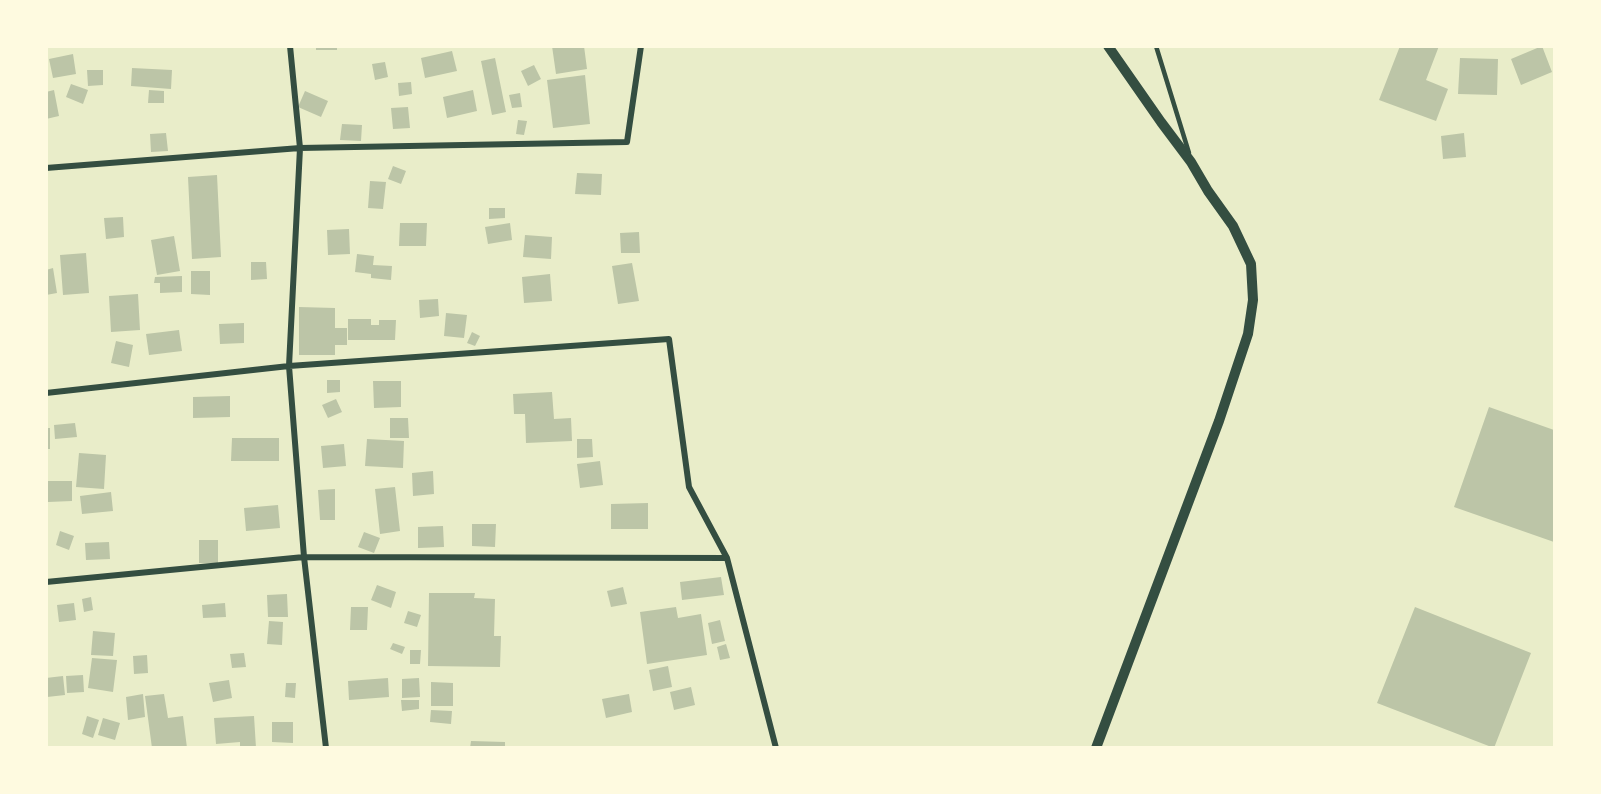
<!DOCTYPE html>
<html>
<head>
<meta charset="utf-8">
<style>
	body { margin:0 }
	#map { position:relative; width:1601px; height:794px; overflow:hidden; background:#e9edc9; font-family:Rubik,sans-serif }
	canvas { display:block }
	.frame { position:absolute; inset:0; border:48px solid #fefae0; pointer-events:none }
</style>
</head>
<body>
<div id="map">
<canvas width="1601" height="794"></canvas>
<div class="frame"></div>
</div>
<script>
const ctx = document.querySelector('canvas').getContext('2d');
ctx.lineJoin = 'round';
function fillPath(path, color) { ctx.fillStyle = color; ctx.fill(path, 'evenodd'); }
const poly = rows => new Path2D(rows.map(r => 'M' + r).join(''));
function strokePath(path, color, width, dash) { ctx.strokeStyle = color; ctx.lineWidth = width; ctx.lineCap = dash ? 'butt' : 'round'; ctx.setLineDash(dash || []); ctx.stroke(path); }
fillPath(poly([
	[316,46,337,46,337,50,316,50],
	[552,46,584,46,587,69,556,74],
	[1400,46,1439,46,1426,80,1448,89,1436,121,1379,100],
	[1542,46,1552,72,1521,85,1511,59],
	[452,51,457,71,425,78,421,58],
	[73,54,76,74,53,78,49,59],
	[495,58,506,112,492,115,481,61],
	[1460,58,1498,59,1497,95,1458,94],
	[385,62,388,77,375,80,372,64],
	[534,65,541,79,528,86,521,71],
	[132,68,172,70,171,89,131,86],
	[87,70,103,70,103,85,88,86],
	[585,75,590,124,553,128,547,80],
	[411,82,412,94,399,96,398,83],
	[71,84,88,90,83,104,66,97],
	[54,90,59,116,46,119,46,92],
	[149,90,164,91,164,103,148,103],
	[473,90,477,111,447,118,443,97],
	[305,91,328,101,321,117,298,107],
	[520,93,522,107,512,108,509,95],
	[408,107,410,128,393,129,391,108],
	[518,120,527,121,524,135,516,134],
	[342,124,362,125,361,141,340,140],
	[166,133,168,151,151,152,150,134],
	[1464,133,1466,157,1443,159,1441,136],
	[393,166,406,171,401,184,388,179],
	[577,173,602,174,601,195,575,194],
	[217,175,221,257,192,259,188,177],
	[370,181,386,182,383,209,368,208],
	[489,208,505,208,505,218,489,219],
	[123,217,124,237,106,239,104,218],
	[400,223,427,223,426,246,399,246],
	[510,223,512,240,488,244,485,227],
	[349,229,350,254,328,255,327,230],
	[639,232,640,253,621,253,620,233],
	[525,235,552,237,551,259,523,257],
	[174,236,180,271,157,275,151,240],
	[86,253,89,293,63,295,60,255],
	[357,254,374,256,373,265,392,266,391,280,371,278,371,274,355,272],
	[251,262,266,262,267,279,251,280],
	[632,263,639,301,618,304,612,266],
	[53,268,57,293,46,295,46,270],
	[191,271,210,271,210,295,191,294],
	[550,274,552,301,524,303,522,277],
	[182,276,182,292,160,293,160,283,154,283,155,277],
	[138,294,140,330,111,332,109,296],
	[438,299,439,316,420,318,419,300],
	[299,307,335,308,335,328,347,328,347,345,335,345,335,355,299,355],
	[446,313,467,315,464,338,444,336],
	[348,319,371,319,371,325,379,325,379,320,396,320,395,340,348,340],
	[244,323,244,343,220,344,219,324],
	[179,330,182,351,149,355,146,334],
	[472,332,480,336,475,346,467,343],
	[116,341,133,345,129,367,111,363],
	[327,380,340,380,340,392,327,393],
	[373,381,401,381,401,407,374,408],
	[552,392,554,419,571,418,572,441,526,443,525,414,514,414,513,394],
	[230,396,230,417,193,418,193,397],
	[336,399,342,412,328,418,322,405],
	[1489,407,1554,430,1554,542,1454,507],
	[390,418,408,418,409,438,390,438],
	[75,423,77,437,55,439,54,425],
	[46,428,50,428,50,449,46,449],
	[232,438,279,438,279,461,231,461],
	[367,439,404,441,403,468,365,466],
	[577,439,592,439,593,457,577,458],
	[344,444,346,466,323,468,321,446],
	[79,453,106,455,104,489,76,487],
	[600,461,603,485,580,488,577,464],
	[433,471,434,494,413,496,412,473],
	[48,481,72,481,72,501,48,502],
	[395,487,400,531,380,534,375,489],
	[335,489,335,520,320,520,318,490],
	[111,492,113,511,82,514,80,496],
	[648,503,648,529,611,529,611,504],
	[278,505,280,528,246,531,244,508],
	[472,524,496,524,495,547,472,546],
	[443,526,444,547,418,548,418,527],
	[60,531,74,536,69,550,56,545],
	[364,532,380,538,374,553,358,547],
	[199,540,218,540,218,563,199,563],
	[109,542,110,559,86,560,85,543],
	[721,577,724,595,682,600,680,582],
	[377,585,396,592,391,608,371,600],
	[623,587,627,604,611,607,607,591],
	[429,593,475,593,474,598,495,599,494,636,501,636,500,667,428,666],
	[287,594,288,617,268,617,267,595],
	[91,597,93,610,84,612,82,599],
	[74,603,76,620,59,622,57,605],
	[225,603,226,617,203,618,202,605],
	[351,607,368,607,367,630,350,630],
	[676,607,678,618,701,614,707,655,647,664,640,612],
	[1415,607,1531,653,1494,748,1377,703],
	[408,611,421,615,417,627,404,623],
	[720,620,725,641,712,644,708,623],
	[269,621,283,622,282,645,267,644],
	[93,631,115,633,113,656,91,655],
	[393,643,405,647,402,654,390,649],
	[726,644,730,658,720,660,717,647],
	[410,650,421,650,420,664,410,664],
	[244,653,246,667,232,668,230,654],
	[147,655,148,673,134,674,133,656],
	[92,658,117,660,113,692,88,688],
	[668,666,672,687,653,691,649,670],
	[83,675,84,692,67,693,66,676],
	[63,676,65,695,47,697,46,678],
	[388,678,389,697,349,700,348,681],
	[419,678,420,697,402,698,402,679],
	[229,680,232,698,213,702,209,683],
	[431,682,453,683,453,706,431,706],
	[286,683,296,683,295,698,285,697],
	[691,687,695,705,674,710,670,692],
	[143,694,145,717,128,720,126,697],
	[164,694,168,718,183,716,187,748,152,748,145,696],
	[629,694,632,712,606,718,602,699],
	[401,700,419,700,419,709,402,711],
	[431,710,452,711,451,724,430,722],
	[87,716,99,720,93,738,82,734],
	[254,716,256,748,240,748,240,742,216,744,214,718],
	[103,718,120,723,115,740,98,735],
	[272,722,293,722,293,743,272,742],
	[471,741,505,742,505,748,470,748]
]), '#bcc5a7');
strokePath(poly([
	[1156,46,1189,153]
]), '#344e41', 4.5);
strokePath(poly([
	[290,46,300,148,289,366,304,557,326,748],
	[46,168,300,148,627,142,641,46],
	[46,393,289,366,669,339,689,487,727,558,776,748],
	[46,582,304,557,727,558]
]), '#344e41', 6);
strokePath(poly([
	[1096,748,1219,421,1248,334,1253,300,1251,264,1233,226,1208,191,1191,162,1161,122,1108,46]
]), '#344e41', 10);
</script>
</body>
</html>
